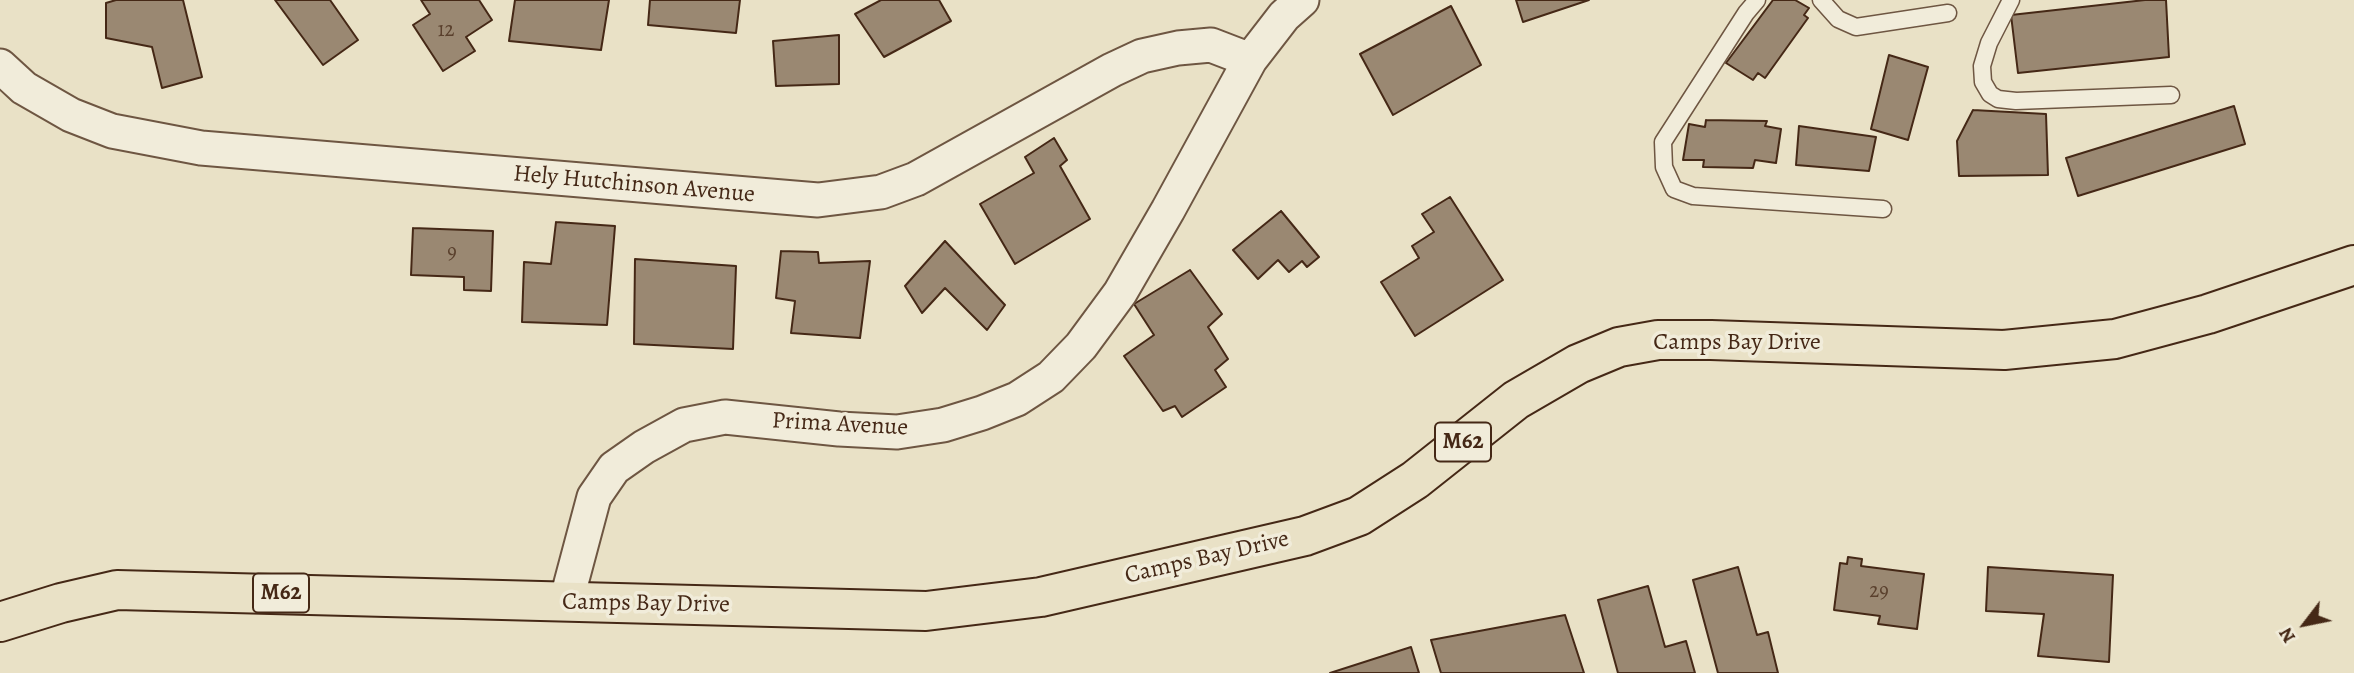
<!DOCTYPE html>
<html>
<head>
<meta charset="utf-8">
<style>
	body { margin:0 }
	#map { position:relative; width:2354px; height:673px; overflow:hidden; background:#e9e1c6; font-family:Alegreya,serif }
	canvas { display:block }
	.north { position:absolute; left:2270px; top:589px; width:70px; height:70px; -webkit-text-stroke:5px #f1ecda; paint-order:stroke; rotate:238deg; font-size:19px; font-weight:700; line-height:28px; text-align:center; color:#452816 }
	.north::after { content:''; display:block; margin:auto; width:24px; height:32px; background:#452816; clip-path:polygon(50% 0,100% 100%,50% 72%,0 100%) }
</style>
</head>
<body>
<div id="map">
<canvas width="2354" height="673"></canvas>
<div class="north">N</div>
</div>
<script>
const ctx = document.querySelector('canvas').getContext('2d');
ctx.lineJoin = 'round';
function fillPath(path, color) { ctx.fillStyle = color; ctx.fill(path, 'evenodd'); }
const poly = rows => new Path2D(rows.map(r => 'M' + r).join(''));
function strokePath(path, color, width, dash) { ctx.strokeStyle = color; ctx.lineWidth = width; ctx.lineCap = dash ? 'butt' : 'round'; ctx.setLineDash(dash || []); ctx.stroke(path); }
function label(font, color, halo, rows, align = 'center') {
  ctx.font = font + ' Alegreya,serif'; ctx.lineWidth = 7; ctx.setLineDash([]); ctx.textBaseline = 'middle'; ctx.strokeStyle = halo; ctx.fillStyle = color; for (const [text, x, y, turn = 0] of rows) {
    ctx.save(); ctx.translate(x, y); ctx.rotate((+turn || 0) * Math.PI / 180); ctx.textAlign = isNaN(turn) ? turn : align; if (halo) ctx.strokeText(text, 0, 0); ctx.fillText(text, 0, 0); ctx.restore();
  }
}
const building = poly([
	[116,0,183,0,202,77,162,88,152,47,106,38,106,3,116,0],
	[275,0,330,0,358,40,323,65,275,0],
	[421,0,479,0,492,20,466,37,475,51,443,71,413,25,430,14,421,0],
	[515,0,609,0,601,50,509,41,515,0],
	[650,0,740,0,736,33,648,25,650,0],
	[881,0,939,0,951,21,884,57,855,14,881,0],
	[1516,0,1589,0,1523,22,1516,0],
	[1773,0,1795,0,1809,8,1804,15,1808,18,1765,78,1758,73,1753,80,1726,63,1773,0],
	[2145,0,2166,0,2169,57,2018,73,2011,15,2145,0],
	[1451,6,1481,65,1393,115,1360,54,1451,6],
	[839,35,839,84,776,86,773,41,839,35],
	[1889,55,1928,67,1908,140,1871,129,1889,55],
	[2234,106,2245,144,2078,196,2066,158,2234,106],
	[1973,110,2046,114,2048,175,1959,176,1957,141,1973,110],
	[1706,120,1767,121,1765,126,1781,129,1776,163,1755,160,1753,168,1703,167,1704,160,1683,160,1689,124,1705,127,1706,120],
	[1799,126,1876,137,1869,171,1796,165,1799,126],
	[1054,138,1067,160,1060,166,1090,219,1015,264,980,204,1034,173,1025,157,1054,138],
	[1450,197,1503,280,1415,336,1381,282,1419,258,1412,246,1434,232,1422,214,1450,197],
	[1281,211,1319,257,1307,267,1302,261,1289,272,1278,260,1258,279,1233,250,1281,211],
	[556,222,615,226,607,325,522,322,524,262,551,264,556,222],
	[413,228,493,231,491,291,464,290,464,277,411,275,413,228],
	[945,241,1005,305,987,330,945,288,922,313,905,286,945,241],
	[781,251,818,252,819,263,870,261,860,338,791,333,795,301,776,298,781,251],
	[635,259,736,266,733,349,634,344,635,259],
	[1190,270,1222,314,1208,327,1228,359,1215,370,1226,387,1182,417,1175,406,1163,411,1124,356,1154,335,1134,304,1190,270],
	[1848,557,1862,559,1861,566,1924,574,1917,629,1878,624,1880,616,1834,610,1840,563,1847,564,1848,557],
	[1738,567,1757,635,1768,632,1778,673,1718,673,1693,580,1738,567],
	[1988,567,2113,575,2109,662,2038,656,2044,614,1986,611,1988,567],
	[1648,586,1665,647,1686,641,1695,673,1618,673,1598,600,1648,586],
	[1565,615,1584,673,1441,673,1431,640,1565,615],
	[1411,647,1419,673,1330,673,1411,647]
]);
fillPath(building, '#9a8872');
strokePath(building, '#452816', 2);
const lane = poly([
	[1757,0,1746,13,1663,142,1664,167,1674,189,1693,196,1883,209],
	[1821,0,1838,19,1856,27,1948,13],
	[2011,0,1989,43,1982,66,1983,82,1990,94,1998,99,2016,101,2171,95]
]);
const street = poly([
	[0,66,24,88,71,115,112,131,201,148,818,200,881,192,916,179,1112,70,1142,56,1178,48,1211,45,1250,60],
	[566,602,594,497,614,468,644,447,684,425,725,417,839,429,897,432,943,425,982,413,1017,399,1051,377,1081,346,1120,293,1168,210,1250,60,1284,16,1302,0]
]);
const primary = poly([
	[0,622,61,603,117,590,926,611,1041,597,1305,536,1359,516,1415,480,1516,400,1578,364,1619,347,1658,340,1711,340,2004,350,2115,339,2208,314,2354,265]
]);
strokePath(lane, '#6e5642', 19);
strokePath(street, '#6e5642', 37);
strokePath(primary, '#452816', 42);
strokePath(lane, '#f1ecda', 16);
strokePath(street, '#f1ecda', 33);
strokePath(primary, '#e9e1c6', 38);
label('21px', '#5a402d', null, [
	["12",446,31],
	["9",452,253],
	["29",1879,592]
]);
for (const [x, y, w] of [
	[1463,442,56],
	[281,593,56]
]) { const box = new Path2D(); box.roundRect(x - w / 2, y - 19.5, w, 39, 5); ctx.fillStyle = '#f1ecda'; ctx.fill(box); strokePath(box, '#452816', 2); }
label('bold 23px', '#452816', null, [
	["M62",1463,442],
	["M62",281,593]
]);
label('24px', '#452816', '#f1ecda', [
	["Hely Hutchinson Avenue",634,185,5],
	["Camps Bay Drive",1737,343],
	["Prima Avenue",840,425,3],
	["Camps Bay Drive",1207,558,-13],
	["Camps Bay Drive",646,604,1]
]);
</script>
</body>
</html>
